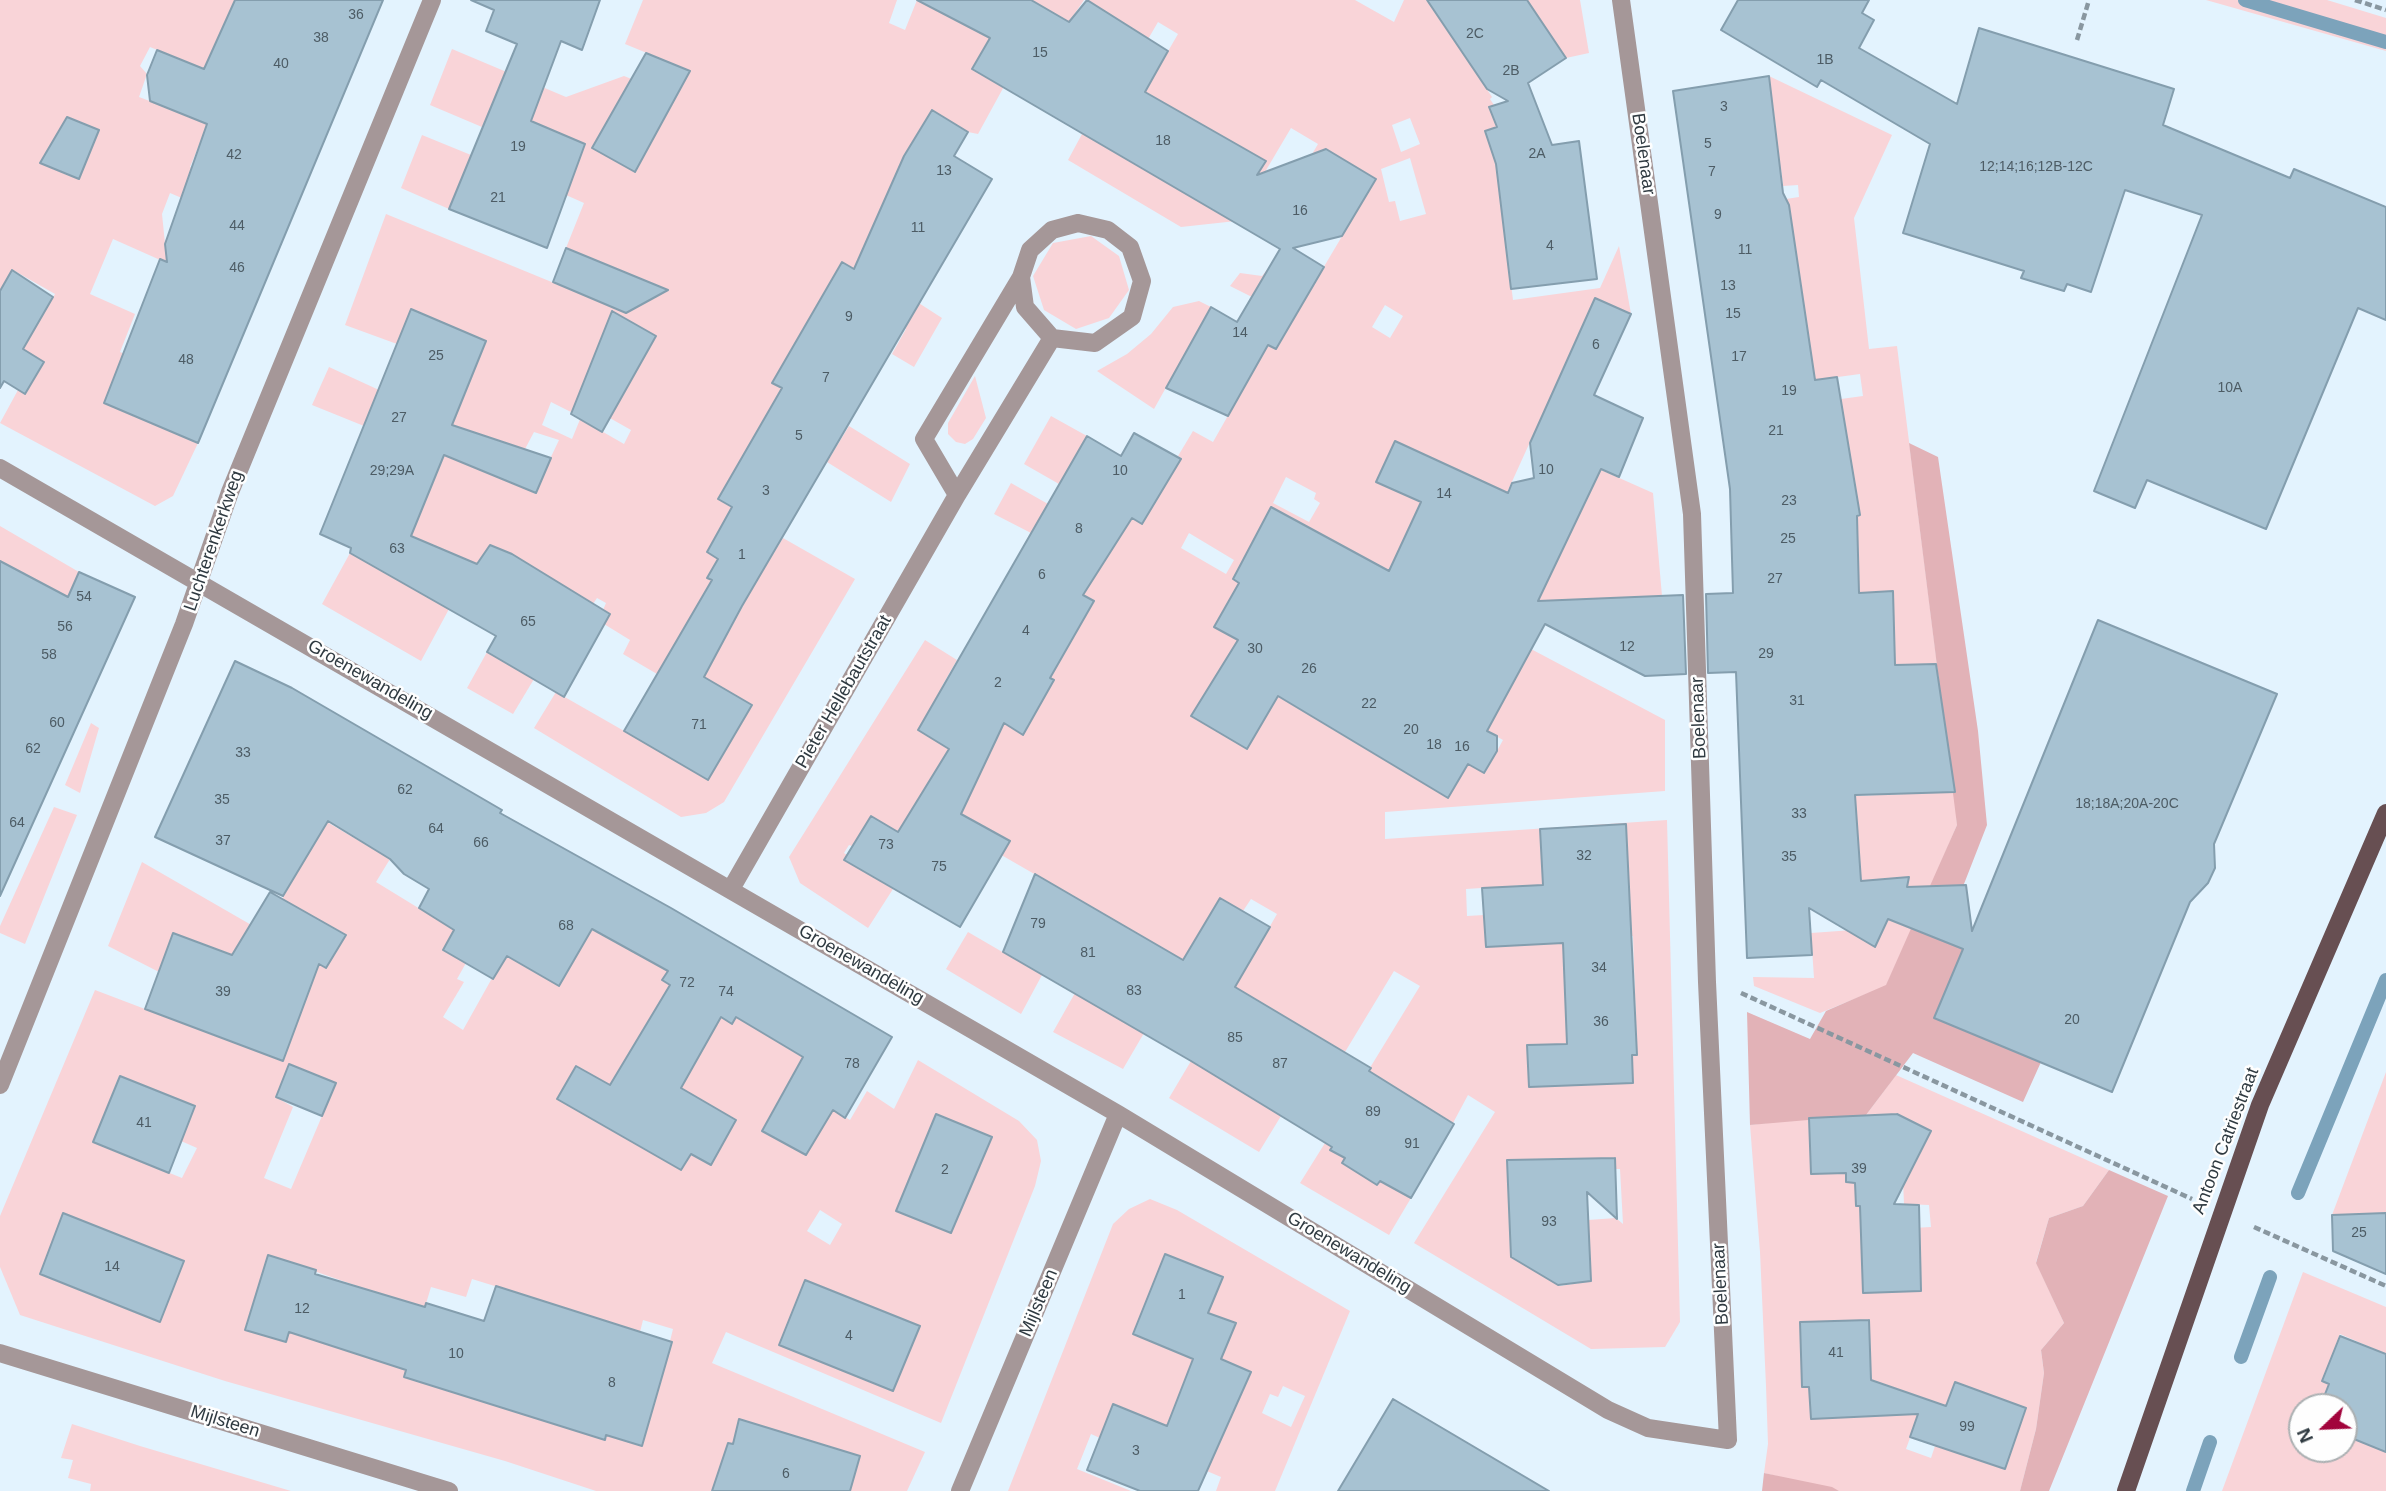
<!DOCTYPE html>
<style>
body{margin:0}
#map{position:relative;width:2386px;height:1491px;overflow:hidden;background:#e3f3fe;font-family:Helvetica,sans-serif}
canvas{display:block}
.north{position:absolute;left:2288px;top:1393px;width:70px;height:70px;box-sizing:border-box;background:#fefefe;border:2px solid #abb0b2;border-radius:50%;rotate:247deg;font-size:19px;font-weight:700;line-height:28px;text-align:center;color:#2f3a41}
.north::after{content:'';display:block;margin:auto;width:24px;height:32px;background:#a2043c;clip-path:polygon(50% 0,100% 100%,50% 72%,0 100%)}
</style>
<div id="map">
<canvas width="2386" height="1491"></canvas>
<div class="north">N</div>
</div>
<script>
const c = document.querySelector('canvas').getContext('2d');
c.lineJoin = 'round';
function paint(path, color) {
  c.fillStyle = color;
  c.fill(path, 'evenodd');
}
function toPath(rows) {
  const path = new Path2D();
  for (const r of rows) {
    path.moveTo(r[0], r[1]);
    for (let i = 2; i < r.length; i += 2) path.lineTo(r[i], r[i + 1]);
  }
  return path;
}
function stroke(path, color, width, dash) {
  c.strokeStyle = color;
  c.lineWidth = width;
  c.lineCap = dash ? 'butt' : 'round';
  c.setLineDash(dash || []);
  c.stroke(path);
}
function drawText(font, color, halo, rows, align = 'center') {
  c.font = font + ' Helvetica,sans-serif';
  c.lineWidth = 5;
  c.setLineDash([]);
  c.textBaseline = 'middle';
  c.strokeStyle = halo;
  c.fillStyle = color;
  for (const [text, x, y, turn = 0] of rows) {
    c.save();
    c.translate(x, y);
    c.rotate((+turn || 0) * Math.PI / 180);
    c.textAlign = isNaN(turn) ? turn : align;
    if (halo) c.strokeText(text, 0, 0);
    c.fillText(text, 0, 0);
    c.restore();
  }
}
const green = toPath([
 [0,0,250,0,204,69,150,47,140,66,147,74,139,97,208,123,190,167,236,187,224,216,170,193,162,214,167,263,113,239,90,294,135,314,120,352,153,366,104,403,198,443,173,496,155,506,0,423,18,390,25,394,44,363,23,349,55,294,13,270,0,291],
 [67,117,78,179,40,162],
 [643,0,897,0,889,23,905,30,917,0,957,21,968,0,1013,0,976,62,1007,81,978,134,968,132,932,110,905,156,869,271,942,318,914,367,892,354,906,329,869,305,772,383,782,389,718,498,732,507,707,552,718,559,707,578,745,600,783,538,855,579,724,802,706,813,681,817,534,728,556,692,708,779,699,697,708,633,724,641,743,606,713,589,709,631,689,619,657,674,623,654,630,640,604,624,610,614,603,610,606,603,597,598,593,604,514,555,490,545,480,559,473,582,444,550,388,526,420,515,452,437,432,387,463,399,486,341,412,309,397,344,345,325,386,214,593,299,608,266,566,248,584,203,566,195,492,105,482,127,430,105,452,49,566,97,624,76,677,97,688,70,625,44],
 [551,402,581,417,572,439,542,425],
 [608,417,631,430,624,444,591,425],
 [534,432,559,440,550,459,515,446,525,449],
 [1031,0,1084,0,1069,22],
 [1087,0,1355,0,1394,22,1404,0,1440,0,1467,59,1492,97,1490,99,1494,105,1489,107,1497,127,1485,132,1496,164,1513,300,1600,288,1619,246,1631,314,1595,299,1505,497,1490,485,1395,441,1376,482,1421,502,1412,521,1425,527,1401,578,1319,533,1531,649,1665,720,1665,791,1385,812,1385,839,1667,820,1680,1322,1665,1347,1591,1349,1414,1243,1495,1112,1468,1095,1453,1123,1368,1071,1420,986,1394,971,1345,1052,1235,987,1277,914,1251,899,1243,911,1220,898,1175,979,1147,939,984,845,898,832,871,816,852,846,849,845,844,853,847,855,844,860,893,889,868,928,800,883,789,857,925,640,957,660,942,686,1023,734,1054,681,1050,678,1094,601,1070,588,1113,515,1153,506,1181,458,1178,456,1193,431,1213,442,1268,345,1252,297,1230,286,1240,273,1262,276,1281,252,1319,275,1363,201,1305,166,1318,144,1291,128,1236,221,1181,227,1068,160,1137,32],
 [1158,22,1178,34,1149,84,1129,72],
 [1410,118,1420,144,1401,152,1392,125],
 [1410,158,1426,214,1400,221,1395,201,1389,202,1381,169],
 [1385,305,1403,316,1390,338,1372,327],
 [1286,477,1316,493,1314,499,1320,503,1309,522,1273,503],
 [1189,533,1234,560,1226,574,1181,548],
 [1215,627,1464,718,1503,740,1485,773,1468,764,1448,798,1322,723,1259,680,1262,722,1247,749,1191,716,1238,640],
 [930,709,993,744,990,751,969,761,918,730],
 [1528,885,1531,945,1484,915,1467,916,1466,889],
 [1633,936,1637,1054,1632,1055,1632,1083,1529,1087,1527,1045,1568,1044,1564,939],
 [1615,1158,1615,1169,1620,1169,1623,1224,1616,1218,1588,1220,1591,1281,1560,1286,1511,1257,1509,1194,1533,1192,1532,1159],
 [1527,0,1580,0,1589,53,1566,58],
 [2206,0,2327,0,2386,18,2386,51],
 [1769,76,1892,135,1854,218,1869,349,1897,346,1937,664,1878,666,1892,591,1819,594,1841,399,1863,396,1860,374,1779,385,1786,199,1799,197,1798,185,1783,186,1781,169,1741,176,1735,135,1776,129,1772,98,1753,79],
 [422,135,471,155,449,209,401,188],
 [1091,236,1119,256,1129,290,1109,318,1076,329,1044,310,1033,276,1053,243],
 [1199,301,1211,307,1154,409,1097,371,1127,354,1151,334,1173,307],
 [329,367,379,390,364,426,312,405],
 [975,376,986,418,973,439,965,444,956,442,948,434,948,423],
 [1051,416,1087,436,1059,484,1024,464],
 [849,426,910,464,891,502,827,462],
 [1590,465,1653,493,1662,596,1575,639,1523,613,1565,525,1573,527,1596,480],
 [1011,483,1048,504,1031,533,994,514],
 [0,526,79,572,68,597,0,561],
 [350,553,449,609,421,661,322,604],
 [487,652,534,679,513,714,467,688],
 [91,723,99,728,80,793,65,785],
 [1955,792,1957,825,1931,886,1907,887,1905,878,1857,881,1855,796],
 [54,807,77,815,25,944,0,933,0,926],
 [327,822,390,859,376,882,438,920,480,887,443,949,466,963,457,979,464,982,443,1017,463,1030,538,896,528,967,559,986,588,927,618,943,647,894,696,923,663,981,721,1017,732,1024,766,966,818,995,787,1048,803,1057,764,1132,781,1141,833,1110,850,1120,867,1091,894,1109,918,1060,1019,1121,1037,1140,1041,1161,1035,1186,941,1423,726,1332,712,1363,925,1452,907,1491,850,1491,860,1456,738,1424,733,1444,728,1443,712,1491,596,1491,505,1461,225,1381,20,1315,0,1267,0,1216,95,990,253,1050,290,1043,307,997,283,988,231,954,174,933,159,972,108,946,142,862,326,968,345,934,282,899],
 [289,1064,336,1083,291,1189,264,1178,293,1107,276,1097],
 [577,1066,638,1101,645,1149,557,1099],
 [119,1076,194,1106,181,1141,197,1148,182,1178,93,1142],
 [695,1097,718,1109,731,1130,711,1165,691,1154,681,1169],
 [820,1210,842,1224,830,1245,807,1231],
 [63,1214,184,1261,160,1322,40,1274],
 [268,1255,360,1287,341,1349,289,1332,285,1342,245,1330],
 [472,1279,527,1296,486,1402,404,1377,431,1287,466,1297],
 [585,1315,640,1332,643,1320,673,1329,670,1341,672,1342,642,1446,606,1435,605,1439,552,1423],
 [920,1326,893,1391,779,1345],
 [1925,900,1886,986,1820,1013,1754,986,1753,977,1814,978,1811,933,1853,930,1853,934,1875,947,1889,919],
 [968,932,1042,975,1021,1014,946,969],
 [1075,993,1144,1033,1123,1069,1053,1032],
 [1191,1061,1281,1116,1259,1152,1169,1098],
 [2386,1072,2386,1213,2332,1215],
 [1896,1075,2109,1170,2083,1206,2049,1218,2036,1262,2064,1323,2041,1350,2044,1373,2036,1429,2020,1491,1839,1491,1764,1473,1768,1444,1766,1386,1760,1252,1750,1125,1809,1118,1811,1174,1846,1173,1846,1182,1855,1183,1867,1206,1913,1228,1931,1227,1929,1205,1904,1204,1903,1180,1931,1131,1904,1117,1902,1120,1866,1124,1866,1115],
 [1869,1320,1871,1384,1853,1385,1854,1417,1811,1419,1809,1387,1802,1387],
 [1955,1383,2026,1408,2005,1469,1935,1446,1931,1458,1906,1449,1924,1399,1946,1406],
 [1335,1127,1341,1131,1330,1150,1345,1158,1343,1163,1377,1185,1380,1181,1411,1198,1389,1235,1300,1183],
 [1150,1199,1177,1210,1350,1311,1275,1491,1216,1491,1221,1477,1183,1461,1146,1417,1114,1404,1100,1438,1091,1434,1077,1469,1131,1491,1008,1491,1113,1224,1129,1209],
 [1165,1254,1222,1277,1208,1313,1236,1323,1217,1368,1133,1334],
 [1283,1386,1305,1396,1291,1427,1262,1413,1270,1394,1278,1397],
 [2303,1272,2386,1307,2386,1354,2340,1334,2322,1381,2329,1384,2320,1407,2302,1407,2302,1449,2344,1449,2346,1436,2386,1452,2386,1491,2222,1491],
 [72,1424,140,1446,291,1491,90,1491,91,1484,68,1478,73,1460,61,1458]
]);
const forest = toPath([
 [1909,443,1938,457,1978,731,1987,825,1955,907,1963,949,1934,1018,2041,1062,2023,1102,1913,1053,1866,1115,1750,1125,1747,1012,1810,1039,1826,1011,1886,985,1957,825],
 [2109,1170,2168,1196,2049,1491,2020,1491,2036,1429,2044,1373,2041,1350,2064,1323,2036,1263,2049,1218,2083,1206],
 [1764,1473,1832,1487,1839,1491,1762,1491]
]);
const stream = toPath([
 [2245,0,2386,42],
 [2298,1193,2386,980],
 [2241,1357,2270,1277],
 [2193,1491,2210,1442]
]);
const building = toPath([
 [235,0,383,0,198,443,104,403,160,259,167,262,165,244,207,124,150,101,147,75,157,50,204,69,235,0],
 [471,0,600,0,582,50,561,41,531,121,585,144,547,248,449,209,517,44,486,31,494,10,471,0],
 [917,0,1031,0,1069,22,1087,0,1168,51,1145,92,1266,161,1257,175,1326,149,1376,179,1342,236,1293,248,1324,267,1276,349,1268,345,1228,416,1166,388,1211,307,1237,322,1280,249,972,69,990,38,917,0],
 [1427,0,1527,0,1566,58,1528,83,1552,145,1579,141,1597,279,1511,289,1496,164,1485,131,1497,127,1489,107,1508,101,1487,89,1427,0],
 [1738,0,1869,0,1862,13,1874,20,1859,48,1957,104,1979,28,2174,89,2163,125,2290,178,2294,169,2386,207,2386,320,2358,308,2266,529,2147,480,2135,508,2094,491,2202,215,2125,190,2091,292,2067,284,2064,291,2021,278,2024,271,1903,233,1930,144,1821,80,1817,87,1721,30,1738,0],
 [646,53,690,71,635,172,592,148,646,53],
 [1769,76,1783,193,1789,205,1815,380,1837,377,1860,515,1857,516,1859,593,1893,591,1895,665,1936,664,1955,792,1855,795,1861,881,1909,877,1907,887,1966,885,1972,931,2098,620,2277,694,2214,844,2215,868,2208,883,2190,902,2112,1092,1934,1018,1963,949,1888,919,1875,947,1809,908,1812,955,1747,958,1736,672,1708,673,1706,594,1733,593,1730,489,1673,91,1769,76],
 [932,110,968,132,954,156,992,179,742,606,704,677,752,705,708,780,624,731,712,580,707,578,718,559,707,552,732,507,718,499,782,388,772,383,842,262,854,269,904,156,932,110],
 [67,117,99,130,79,179,40,163,67,117],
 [566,248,668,290,626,313,553,282,566,248],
 [12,270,53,297,23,349,44,362,25,394,4,381,0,388,0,291,12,270],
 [1595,298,1631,314,1594,395,1643,418,1619,477,1601,469,1538,601,1683,595,1686,674,1645,676,1545,624,1487,731,1497,736,1497,751,1484,773,1468,764,1448,798,1278,696,1247,749,1191,716,1238,640,1214,627,1239,583,1233,579,1271,507,1389,571,1421,502,1376,482,1395,441,1508,493,1512,483,1534,478,1530,443,1595,298],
 [411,309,486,341,452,425,551,458,536,493,444,455,411,536,477,564,490,545,512,554,610,614,564,697,487,652,496,636,350,553,351,548,320,534,411,309],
 [612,311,656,336,602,432,571,414,612,311],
 [1134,433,1181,459,1142,524,1132,518,1083,595,1094,601,1050,678,1054,680,1023,735,1004,723,961,814,1010,841,960,927,844,860,871,816,898,832,949,749,918,730,1087,436,1121,456,1134,433],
 [0,561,68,597,79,572,135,597,0,896,0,561],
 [235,661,292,688,502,810,500,813,671,908,892,1037,845,1118,833,1110,806,1155,762,1131,803,1057,736,1017,732,1024,721,1017,681,1088,736,1120,711,1165,691,1154,681,1170,557,1099,576,1066,610,1085,670,985,662,980,668,971,592,929,559,986,507,956,493,979,443,950,454,930,419,908,429,889,404,874,390,859,328,821,283,896,155,837,235,661],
 [1626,824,1637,1055,1632,1055,1633,1083,1529,1087,1527,1045,1567,1044,1563,943,1486,947,1482,888,1543,885,1540,829,1626,824],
 [1035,874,1183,960,1220,898,1270,927,1235,987,1371,1068,1369,1071,1454,1124,1411,1198,1380,1181,1377,1185,1342,1163,1345,1158,1330,1150,1332,1147,1191,1061,1003,952,1035,874],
 [270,892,346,935,326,968,319,964,283,1061,145,1009,173,933,232,955,270,892],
 [289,1064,336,1083,322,1116,276,1097,289,1064],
 [120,1076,195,1106,169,1173,93,1142,120,1076],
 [936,1114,992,1137,951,1233,896,1211,936,1114],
 [1897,1114,1931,1131,1894,1204,1919,1205,1921,1291,1863,1293,1860,1206,1856,1206,1855,1183,1846,1182,1846,1173,1811,1174,1809,1118,1897,1114],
 [1615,1158,1617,1219,1587,1192,1591,1281,1558,1285,1511,1257,1507,1160,1615,1158],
 [63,1213,184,1261,160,1322,40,1274,63,1213],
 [2386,1213,2386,1274,2333,1251,2332,1215,2386,1213],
 [1165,1254,1223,1277,1208,1313,1236,1323,1221,1359,1251,1372,1198,1491,1140,1491,1087,1470,1113,1404,1167,1426,1193,1359,1133,1334,1165,1254],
 [268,1255,316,1270,315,1274,425,1307,426,1303,484,1321,496,1286,672,1342,642,1446,606,1435,605,1440,404,1377,406,1370,289,1332,286,1342,245,1330,268,1255],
 [805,1280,920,1326,893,1391,779,1345,805,1280],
 [1869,1320,1871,1380,1946,1406,1955,1382,2026,1408,2005,1469,1910,1437,1918,1414,1811,1419,1809,1387,1802,1387,1800,1322,1869,1320],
 [2340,1336,2386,1354,2386,1452,2344,1435,2344,1407,2320,1407,2329,1384,2322,1381,2340,1336],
 [1393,1399,1549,1491,1338,1491,1393,1399],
 [739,1419,860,1456,850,1491,712,1491,728,1443,733,1444,739,1419]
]);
const path = toPath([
 [2355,0,2386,10],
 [2077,40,2089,0],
 [1741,993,2192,1199],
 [2254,1227,2386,1286]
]);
const minor = toPath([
 [1078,223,1108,230,1130,247,1142,281,1132,317,1095,343,1052,338,1025,307,1021,277,1030,250,1052,230,1078,223],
 [0,468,1118,1114,1608,1410,1648,1428,1728,1440,1707,982,1692,514,1621,0],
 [957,495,924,439,1021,277],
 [731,889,957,495,1052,338],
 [0,1085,184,624,230,492,432,0],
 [0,1353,449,1491],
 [960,1491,1118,1114]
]);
const major = toPath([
 [2126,1491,2260,1105,2386,813]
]);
const numberNames = [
 ["36",356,15],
 ["2C",1475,34],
 ["38",321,38],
 ["15",1040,53],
 ["1B",1825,60],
 ["40",281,64],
 ["2B",1511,71],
 ["3",1724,107],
 ["18",1163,141],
 ["5",1708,144],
 ["19",518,147],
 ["2A",1537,154],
 ["42",234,155],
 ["12;14;16;12B-12C",2036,167],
 ["13",944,171],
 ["7",1712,172],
 ["21",498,198],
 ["16",1300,211],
 ["9",1718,215],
 ["44",237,226],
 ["11",918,228],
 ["4",1550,246],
 ["11",1745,250],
 ["46",237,268],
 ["13",1728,286],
 ["15",1733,314],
 ["9",849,317],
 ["14",1240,333],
 ["6",1596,345],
 ["25",436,356],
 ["17",1739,357],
 ["48",186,360],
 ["7",826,378],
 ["10A",2230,388],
 ["19",1789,391],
 ["27",399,418],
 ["21",1776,431],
 ["5",799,436],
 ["10",1546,470],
 ["29;29A",392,471],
 ["10",1120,471],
 ["3",766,491],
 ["14",1444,494],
 ["23",1789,501],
 ["8",1079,529],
 ["25",1788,539],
 ["63",397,549],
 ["1",742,555],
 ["6",1042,575],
 ["27",1775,579],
 ["54",84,597],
 ["65",528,622],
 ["56",65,627],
 ["4",1026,631],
 ["12",1627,647],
 ["30",1255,649],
 ["29",1766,654],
 ["58",49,655],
 ["26",1309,669],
 ["2",998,683],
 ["31",1797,701],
 ["22",1369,704],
 ["60",57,723],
 ["71",699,725],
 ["20",1411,730],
 ["18",1434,745],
 ["16",1462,747],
 ["62",33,749],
 ["33",243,753],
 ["62",405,790],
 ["35",222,800],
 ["18;18A;20A-20C",2127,804],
 ["33",1799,814],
 ["64",17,823],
 ["64",436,829],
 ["37",223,841],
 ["66",481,843],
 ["73",886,845],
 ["32",1584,856],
 ["35",1789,857],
 ["75",939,867],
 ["79",1038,924],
 ["68",566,926],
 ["81",1088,953],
 ["34",1599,968],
 ["72",687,983],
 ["83",1134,991],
 ["39",223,992],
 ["74",726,992],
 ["20",2072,1020],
 ["36",1601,1022],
 ["85",1235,1038],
 ["78",852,1064],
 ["87",1280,1064],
 ["89",1373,1112],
 ["41",144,1123],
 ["91",1412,1144],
 ["39",1859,1169],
 ["2",945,1170],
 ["93",1549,1222],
 ["25",2359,1233],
 ["14",112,1267],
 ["1",1182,1295],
 ["12",302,1309],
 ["4",849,1336],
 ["41",1836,1353],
 ["10",456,1354],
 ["8",612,1383],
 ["99",1967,1427],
 ["3",1136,1451],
 ["6",786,1474]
];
const streetNames = [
 ["Boelenaar",1643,154,82],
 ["Luchterenkerkweg",214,541,-71],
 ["Groenewandeling",370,680,30],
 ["Pieter Hellebautstraat",844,692,-60],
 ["Boelenaar",1699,718,-92],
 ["Groenewandeling",861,965,30],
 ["Antoon Catriestraat",2226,1141,-69],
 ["Groenewandeling",1349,1253,31],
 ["Boelenaar",1721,1284,-93],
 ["Mijlsteen",1039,1303,-67],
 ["Mijlsteen",225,1422,17]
];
paint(green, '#f9d4d8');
paint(forest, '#e2b2b7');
stroke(stream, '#7ca3bb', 14);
paint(building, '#a7c2d2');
stroke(building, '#849eae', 2);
stroke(path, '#8997a0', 4.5, [7, 3.5]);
stroke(minor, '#a59798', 18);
stroke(major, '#674f52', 18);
drawText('14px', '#4d5c65', null, numberNames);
drawText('18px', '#2f3a41', '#fefefe', streetNames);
</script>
